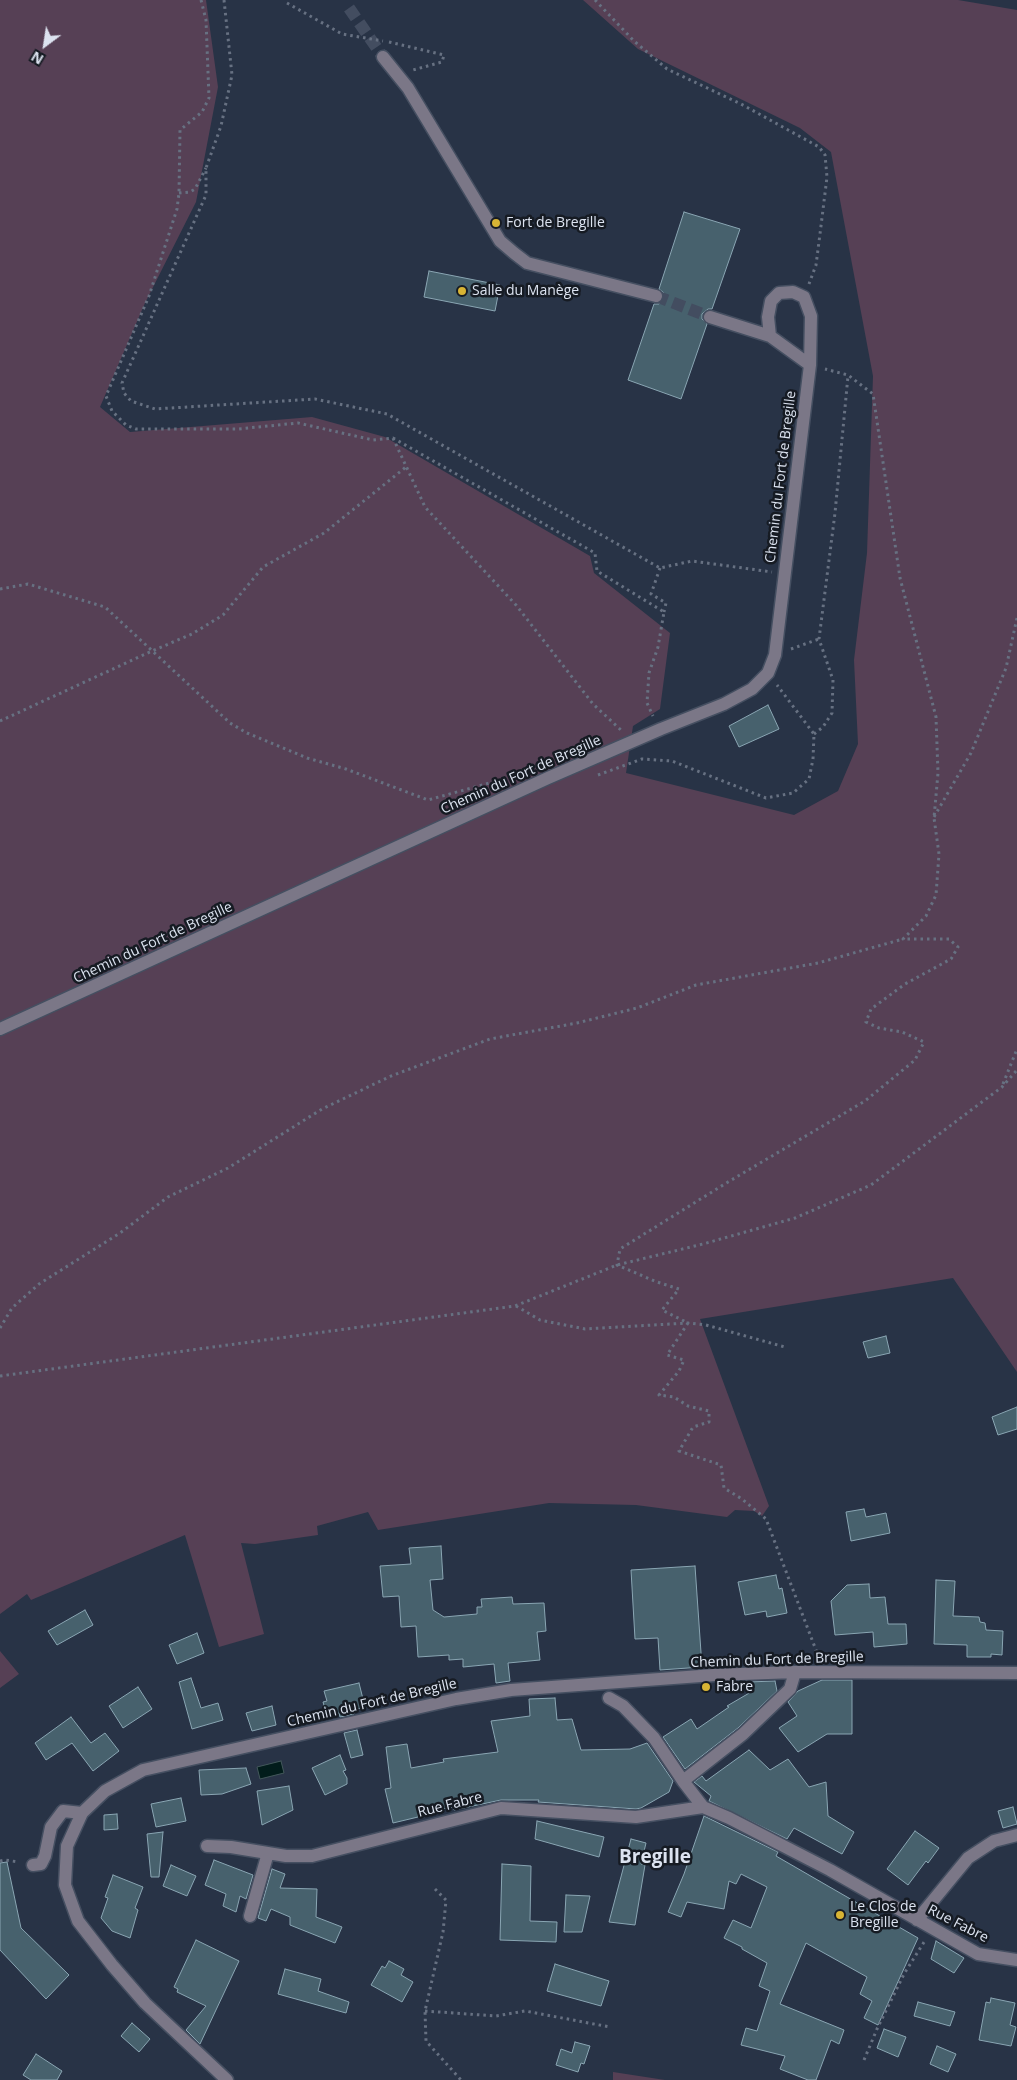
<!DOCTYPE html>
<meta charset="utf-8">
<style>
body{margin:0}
#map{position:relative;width:1017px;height:2080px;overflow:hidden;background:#283346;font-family:"Open Sans",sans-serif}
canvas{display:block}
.north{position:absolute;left:20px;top:20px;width:50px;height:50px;-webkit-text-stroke:4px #161b23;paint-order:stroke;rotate:211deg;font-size:14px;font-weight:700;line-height:20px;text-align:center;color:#dce3f0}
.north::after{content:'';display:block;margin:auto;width:18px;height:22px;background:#dce3f0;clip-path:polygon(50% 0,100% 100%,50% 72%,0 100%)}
</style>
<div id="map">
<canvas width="1017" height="2080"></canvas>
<div class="north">N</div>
</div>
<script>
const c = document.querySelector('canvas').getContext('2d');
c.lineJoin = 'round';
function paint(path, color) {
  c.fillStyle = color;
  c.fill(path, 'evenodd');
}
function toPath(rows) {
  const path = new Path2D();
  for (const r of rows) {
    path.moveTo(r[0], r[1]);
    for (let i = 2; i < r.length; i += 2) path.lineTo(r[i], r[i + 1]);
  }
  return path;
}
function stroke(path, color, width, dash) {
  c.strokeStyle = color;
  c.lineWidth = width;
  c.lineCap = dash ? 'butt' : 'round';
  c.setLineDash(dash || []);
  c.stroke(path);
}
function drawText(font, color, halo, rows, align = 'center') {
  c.font = font + ' "Open Sans",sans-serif';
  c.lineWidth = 5;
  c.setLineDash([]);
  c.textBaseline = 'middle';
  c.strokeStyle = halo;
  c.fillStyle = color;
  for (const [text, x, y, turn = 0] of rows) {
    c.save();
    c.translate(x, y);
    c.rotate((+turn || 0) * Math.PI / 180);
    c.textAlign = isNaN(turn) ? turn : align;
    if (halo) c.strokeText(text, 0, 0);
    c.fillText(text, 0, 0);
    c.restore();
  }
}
const green = toPath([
 [0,0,206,0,218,87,196,202,145,303,100,407,130,432,312,417,385,437,590,556,594,573,670,633,660,709,633,726,626,773,794,815,838,791,858,744,854,660,867,553,873,376,831,152,800,128,638,49,583,0,958,0,1017,10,1017,1372,953,1278,700,1319,769,1506,762,1516,754,1511,735,1510,727,1517,636,1505,549,1503,378,1530,368,1512,317,1526,318,1535,255,1544,241,1543,264,1634,219,1647,185,1535,31,1600,27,1594,0,1614],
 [0,1651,19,1674,0,1688],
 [613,2072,665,2080,613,2080]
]);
const water = toPath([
 [281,1761,284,1773,260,1779,257,1767,281,1761]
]);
const building = toPath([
 [684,212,740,229,712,309,708,309,702,314,702,319,707,324,681,399,628,380,654,304,659,304,664,298,664,293,659,289,684,212],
 [429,271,500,285,495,311,424,297,429,271],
 [768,705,779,729,739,747,729,726,768,705],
 [886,1336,890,1353,868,1358,863,1342,886,1336],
 [1017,1407,1017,1429,998,1435,992,1417,1017,1407],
 [864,1509,866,1517,886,1513,890,1533,851,1541,846,1512,864,1509],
 [441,1546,443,1579,430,1580,433,1610,444,1617,477,1614,477,1607,482,1607,481,1599,512,1597,513,1604,544,1603,546,1631,537,1632,540,1660,508,1663,510,1681,496,1683,494,1664,463,1667,463,1659,449,1660,449,1655,418,1657,416,1626,401,1627,399,1596,383,1597,380,1566,411,1564,409,1548,441,1546],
 [695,1566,702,1667,660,1670,658,1638,635,1639,631,1570,695,1566],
 [776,1575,779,1589,782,1588,787,1613,767,1617,766,1611,745,1615,738,1582,776,1575],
 [936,1580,955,1581,953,1616,979,1617,980,1622,985,1623,986,1630,1003,1631,1002,1655,991,1654,991,1657,967,1657,967,1645,934,1644,936,1580],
 [869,1584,870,1598,885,1597,888,1624,906,1624,907,1644,874,1647,873,1632,835,1635,831,1601,847,1585,869,1584],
 [85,1610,93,1625,57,1645,48,1631,85,1610],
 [197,1633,204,1653,177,1664,169,1645,197,1633],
 [191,1678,201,1708,218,1703,223,1720,192,1729,179,1682,191,1678],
 [822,1680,852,1680,852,1734,827,1734,798,1752,779,1728,797,1716,788,1702,798,1691,822,1680],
 [775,1681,777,1691,738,1728,685,1769,663,1737,691,1719,697,1729,729,1707,727,1706,751,1692,748,1682,775,1681],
 [359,1683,365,1707,353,1710,354,1714,340,1717,339,1713,327,1716,323,1702,327,1701,324,1691,359,1683],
 [138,1687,152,1709,123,1728,109,1706,138,1687],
 [555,1698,557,1720,572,1719,581,1750,630,1749,647,1743,673,1781,669,1792,641,1808,636,1809,538,1802,539,1800,501,1800,454,1810,453,1807,418,1813,418,1817,393,1823,385,1789,391,1788,386,1747,407,1744,411,1768,444,1762,443,1759,498,1752,491,1721,530,1716,529,1699,555,1698],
 [272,1706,276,1725,252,1731,246,1713,272,1706],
 [71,1717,91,1743,105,1733,119,1751,93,1771,72,1743,46,1760,35,1743,71,1717],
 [357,1730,363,1755,351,1758,344,1733,357,1730],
 [749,1750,770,1770,788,1759,809,1787,826,1782,828,1816,854,1832,842,1854,794,1828,787,1839,709,1801,711,1796,694,1782,702,1776,706,1781,749,1750],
 [340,1755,346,1770,343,1771,347,1778,347,1784,325,1795,312,1768,340,1755],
 [246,1768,251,1784,222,1794,201,1795,199,1770,246,1768],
 [289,1786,293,1810,262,1825,257,1791,289,1786],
 [181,1798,186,1821,156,1827,151,1804,181,1798],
 [1013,1807,1017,1824,1003,1828,998,1811,1013,1807],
 [117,1814,118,1829,104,1830,104,1815,117,1814],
 [704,1816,778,1852,776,1856,918,1938,878,2025,864,2018,872,2001,860,1994,867,1977,806,1943,780,2004,844,2030,839,2044,831,2040,816,2080,808,2080,780,2069,785,2056,741,2045,746,2028,757,2031,770,1991,759,1986,767,1963,742,1949,742,1947,724,1938,733,1920,751,1928,767,1887,741,1874,736,1884,729,1881,724,1909,687,1902,681,1917,668,1912,684,1874,704,1816],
 [537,1821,604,1837,599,1857,535,1839,537,1821],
 [915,1831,939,1848,928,1863,926,1861,908,1885,887,1869,915,1831],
 [163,1832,159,1877,151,1877,147,1834,163,1832],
 [631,1839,646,1843,641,1864,645,1865,635,1925,609,1922,631,1839],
 [214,1860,253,1875,246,1899,240,1896,236,1912,223,1906,226,1894,205,1885,214,1860],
 [7,1862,21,1928,69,1975,46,1999,0,1950,0,1863,7,1862],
 [502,1864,531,1866,530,1921,557,1922,556,1942,500,1940,502,1864],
 [171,1865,196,1876,187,1896,163,1886,171,1865],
 [272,1869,285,1874,280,1888,317,1889,316,1917,342,1927,335,1943,290,1925,290,1917,271,1909,266,1921,258,1918,272,1869],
 [113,1875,143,1887,135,1908,138,1910,130,1938,112,1931,101,1918,108,1898,105,1897,113,1875],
 [566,1895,590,1896,582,1932,564,1932,566,1895],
 [196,1940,239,1961,200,2044,186,2030,206,2006,177,1992,178,1989,174,1987,196,1940],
 [936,1941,964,1958,954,1973,931,1959,936,1941],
 [389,1961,404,1969,401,1975,413,1982,402,2002,371,1985,382,1966,385,1968,389,1961],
 [555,1964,609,1981,601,2006,547,1991,555,1964],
 [285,1969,321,1979,318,1991,349,2002,346,2013,278,1994,285,1969],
 [991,1998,1015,2003,1010,2025,1016,2027,1011,2046,979,2040,986,2002,990,2003,991,1998],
 [918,2002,955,2012,950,2026,914,2016,918,2002],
 [132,2023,150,2039,139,2052,121,2036,132,2023],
 [884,2029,906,2037,898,2057,877,2048,884,2029],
 [575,2042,590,2046,584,2064,581,2063,578,2072,556,2065,561,2049,572,2053,575,2042],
 [937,2046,956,2054,948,2072,930,2064,937,2046],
 [36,2054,62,2071,57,2080,31,2080,23,2075,36,2054]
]);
const minorTunnel = toPath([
 [349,8,383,57],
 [656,296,710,317]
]);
const path = toPath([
 [201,0,206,20,209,98,202,112,180,130,179,193,177,209,149,296,106,396,112,411,126,425,136,429,238,429,298,423,373,440,393,438,595,553,597,571,664,612,658,647,649,673,647,703,653,716],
 [224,0,232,75,221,126,206,168,206,195,122,383,124,393,131,401,155,409,315,399,387,414,660,568,692,561,772,572],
 [595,0,634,41,667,69,741,104,819,147,825,155,827,177,820,234,816,265,809,284],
 [287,3,342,34,383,41],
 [389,42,444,55,442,62,413,70],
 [179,193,190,192,195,189,206,168],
 [393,438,425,507,516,605,593,704,622,731],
 [660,568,651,594,666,603,664,612],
 [0,589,28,584,105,607,230,723,247,733,307,758,346,769,428,800,493,782,503,781],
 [791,649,819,639],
 [0,721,152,651,192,634,223,615,263,567,324,533,406,467],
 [814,734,823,727,832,713,833,680,819,639,835,513,848,376],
 [598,775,642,759,672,761,766,798,793,793,809,779,813,759,814,734,777,685],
 [934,817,971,753,1006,668,1017,618],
 [1003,1084,1017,1049],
 [516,1306,540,1320,585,1329,688,1323,706,1325,785,1347],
 [0,1328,12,1308,39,1284,120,1233,168,1197,228,1168,322,1109,391,1076,490,1039,577,1023,637,1008,696,985,818,963,903,939],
 [0,1376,515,1306,617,1265,703,1244,795,1218,871,1185,1002,1087,1017,1070],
 [819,1658,766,1519,742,1499,724,1488,721,1465,679,1451,693,1427,709,1422,709,1411,688,1406,674,1397,659,1395,679,1371,684,1360,667,1355,688,1323,662,1310,679,1289,657,1282,617,1265,620,1249,728,1182,865,1101,915,1060,924,1042,902,1032,879,1028,866,1022,871,1009,905,984,951,959,958,947,949,939,903,939,926,916,936,895,939,854,934,818,938,773,936,717,900,578,873,394,848,375,825,369],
 [0,1861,5,1860,19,1862],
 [435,1889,446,1900,443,1932,425,2011,426,2041,461,2080],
 [425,2011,496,2016,525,2011,610,2027],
 [864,2060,877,2029,904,1974,926,1939]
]);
const minor = toPath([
 [383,57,408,88,500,241,514,253,527,263,656,296],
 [710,317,770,336,810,365,811,316,804,297,793,292,779,293,771,301,768,317,770,336],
 [0,1029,548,778,661,729,724,704,752,689,768,673,775,655,810,365],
 [609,1698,623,1706,654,1738,683,1781,703,1807,729,1818,830,1870,978,1954,1017,1960],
 [683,1781,743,1734,790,1689,795,1672],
 [207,1846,231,1847,286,1856,312,1856,501,1808,636,1817,703,1807],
 [33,1865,41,1864,45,1856,51,1827,63,1811,82,1813],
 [250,1916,268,1853],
 [917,1920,968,1858,994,1841,1017,1835],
 [227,2080,145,2003,112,1965,78,1921,65,1885,67,1846,82,1813,105,1791,143,1770,456,1699,511,1690,714,1675,795,1672,1017,1673]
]);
const markers = [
 [496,223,5,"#d8b434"],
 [462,291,5,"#d8b434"],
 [706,1687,5,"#d8b434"],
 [840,1915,5,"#d8b434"]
];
const poiNames = [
 ["Fort de Bregille",506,223],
 ["Salle du Manège",472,291],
 ["Fabre",716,1687],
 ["Le Clos de",850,1907],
 ["Bregille",850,1923]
];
const streetNames = [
 ["Chemin du Fort de Bregille",781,477,-83],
 ["Chemin du Fort de Bregille",521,775,-24],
 ["Chemin du Fort de Bregille",153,943,-25],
 ["Chemin du Fort de Bregille",777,1660,-2],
 ["Chemin du Fort de Bregille",372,1703,-13],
 ["Rue Fabre",450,1805,-14],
 ["Rue Fabre",958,1924,27]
];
const districtNames = [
 ["Bregille",655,1858]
];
paint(green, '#564055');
paint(water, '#021c1b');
stroke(water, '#43585b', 1);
paint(building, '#47616d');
stroke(building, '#8aa6b3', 1);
stroke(minorTunnel, '#434d60', 12, [12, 6]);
stroke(minor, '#454f61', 15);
stroke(path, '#677182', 3, [2.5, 4]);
stroke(minor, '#7b7787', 12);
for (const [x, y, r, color] of markers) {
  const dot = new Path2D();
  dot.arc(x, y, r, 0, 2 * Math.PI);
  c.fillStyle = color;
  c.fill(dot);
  stroke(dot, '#161b23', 2);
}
drawText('14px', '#dce3f0', '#161b23', poiNames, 'left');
drawText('14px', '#dce3f0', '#161b23', streetNames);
drawText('bold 19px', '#dce3f0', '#161b23', districtNames);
</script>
